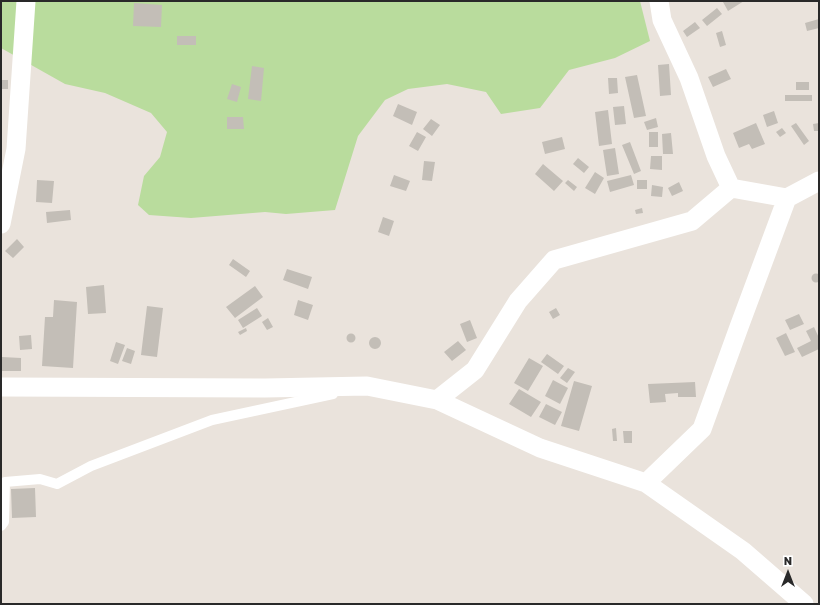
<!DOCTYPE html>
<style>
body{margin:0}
#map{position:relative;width:820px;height:605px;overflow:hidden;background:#eae3dc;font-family:"Golos Text",sans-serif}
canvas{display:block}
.frame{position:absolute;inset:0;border:2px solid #292929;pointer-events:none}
.north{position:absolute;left:768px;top:553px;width:40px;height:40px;-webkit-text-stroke:3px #fff;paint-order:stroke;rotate:0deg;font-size:11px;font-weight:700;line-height:16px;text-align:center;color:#292929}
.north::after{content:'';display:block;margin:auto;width:14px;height:18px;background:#292929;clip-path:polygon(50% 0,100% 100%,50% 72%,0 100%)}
</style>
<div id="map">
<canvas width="820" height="605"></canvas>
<div class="frame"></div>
<div class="north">N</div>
</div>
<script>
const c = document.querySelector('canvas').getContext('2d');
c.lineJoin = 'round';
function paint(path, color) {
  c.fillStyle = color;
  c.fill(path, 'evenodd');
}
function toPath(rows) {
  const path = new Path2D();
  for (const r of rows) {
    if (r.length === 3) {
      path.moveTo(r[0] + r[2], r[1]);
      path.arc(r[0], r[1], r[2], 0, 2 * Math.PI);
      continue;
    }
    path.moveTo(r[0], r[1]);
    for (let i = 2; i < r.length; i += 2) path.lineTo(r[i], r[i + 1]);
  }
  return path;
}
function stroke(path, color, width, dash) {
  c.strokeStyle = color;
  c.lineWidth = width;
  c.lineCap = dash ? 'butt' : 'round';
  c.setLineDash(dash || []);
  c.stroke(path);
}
const green = toPath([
 [1,1,640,1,650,41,615,58,569,70,540,108,501,114,486,92,447,84,408,89,385,100,358,136,335,210,286,214,265,212,191,218,149,215,138,205,144,176,160,157,167,132,151,113,105,93,65,84,1,48]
]);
const building = toPath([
 [725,1,744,1,728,11,723,2],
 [134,3,162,5,161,27,133,26],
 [717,8,722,14,707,26,702,20],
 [819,19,819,28,807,31,805,23],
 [695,22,700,28,687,37,683,31],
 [722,31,726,45,720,47,716,33],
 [177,36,196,36,196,45,177,45],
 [669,64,671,95,660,96,658,65],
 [252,66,264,68,261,101,248,99],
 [726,69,731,79,713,87,708,77],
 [637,75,646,116,634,118,625,77],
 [608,78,617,78,618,93,609,94],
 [1,80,8,80,8,89,1,89],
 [796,82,809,82,809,90,796,90],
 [232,84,241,87,237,102,227,99],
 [785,95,812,95,812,101,785,101],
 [398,104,417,112,412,125,393,116],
 [624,106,626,124,615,125,613,107],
 [608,110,612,144,599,146,595,112],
 [774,111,778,123,767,127,763,115],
 [227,117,243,117,244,129,227,129],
 [656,118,658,127,647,130,644,122],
 [431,119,440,125,432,136,423,129],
 [756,123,765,144,752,149,749,144,739,148,733,133],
 [796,123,809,141,804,145,791,126],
 [819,123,819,131,814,131,813,124],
 [782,128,786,133,780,137,776,132],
 [417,132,426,137,418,151,409,146],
 [649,132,658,132,658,147,649,147],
 [671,133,673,154,663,154,662,134],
 [562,137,565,149,545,154,542,142],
 [630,142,641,171,634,174,622,145],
 [615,148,619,174,607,176,603,150],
 [651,156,662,156,662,170,650,169],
 [578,158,589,167,584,173,573,164],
 [424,161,435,162,432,181,422,180],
 [543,164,563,181,554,191,535,174],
 [595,172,604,178,595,194,585,188],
 [394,175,410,181,406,191,390,186],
 [631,175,634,185,610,192,607,181],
 [37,180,54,181,52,203,36,202],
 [568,180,577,187,574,191,565,183],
 [637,180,647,180,647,189,637,189],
 [679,182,683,191,672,196,668,188],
 [652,185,663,187,662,197,651,196],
 [642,208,643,213,636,214,635,210],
 [70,210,71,220,47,223,46,212],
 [383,217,394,221,389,236,378,232],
 [17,239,24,247,13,258,5,251],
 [233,259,250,271,246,277,229,265],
 [287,269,312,277,308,289,283,280],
 [816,278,4.5],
 [104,285,106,313,88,314,86,287],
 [255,286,263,297,235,318,226,307],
 [54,300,77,302,73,368,42,366,45,317,53,317],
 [298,300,313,305,308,320,294,315],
 [147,306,163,308,157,357,141,355],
 [257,308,262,316,243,328,238,320],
 [556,308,560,315,553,319,549,312],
 [799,314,804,324,790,330,785,320],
 [268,318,273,327,267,330,262,322],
 [470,320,477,338,467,342,460,324],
 [814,327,819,338,819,349,802,357,797,348,811,341,806,331],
 [246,328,247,331,240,335,238,332],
 [786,333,795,352,785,356,776,338],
 [351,338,4.5],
 [31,335,32,349,20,350,19,336],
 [375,343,6],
 [458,341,466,350,452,361,444,352],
 [116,342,125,345,118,364,110,361],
 [127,348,135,351,131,364,122,361],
 [547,354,564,366,558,374,541,362],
 [2,357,21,358,21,371,2,371],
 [529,358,543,366,528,391,514,383],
 [568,368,575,372,567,383,560,378],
 [553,380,568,388,560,404,545,396],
 [574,381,592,386,579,431,561,426],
 [695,382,696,397,678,397,678,393,665,394,666,402,650,403,648,384],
 [519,389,541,402,531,417,509,404],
 [546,404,562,412,555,425,539,417],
 [616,428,617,441,613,441,612,429],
 [623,431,632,431,632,443,624,443],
 [35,488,36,517,12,518,11,489]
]);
const service = toPath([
 [1,526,4,522,5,482,40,479,57,484,91,466,212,420,333,394]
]);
const minor = toPath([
 [659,1,662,20,689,78,716,156,731,188],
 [1,224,16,149,26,1],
 [1,387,265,388,367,386,437,400,540,448,646,483,743,551,804,604],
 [437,400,475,370,518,301,554,260,692,221,731,188,787,198],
 [646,483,702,429,739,327,787,198,819,181]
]);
paint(green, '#b9dc9d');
paint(building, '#c3beb7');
stroke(service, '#fff', 10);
stroke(minor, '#fff', 19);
</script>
